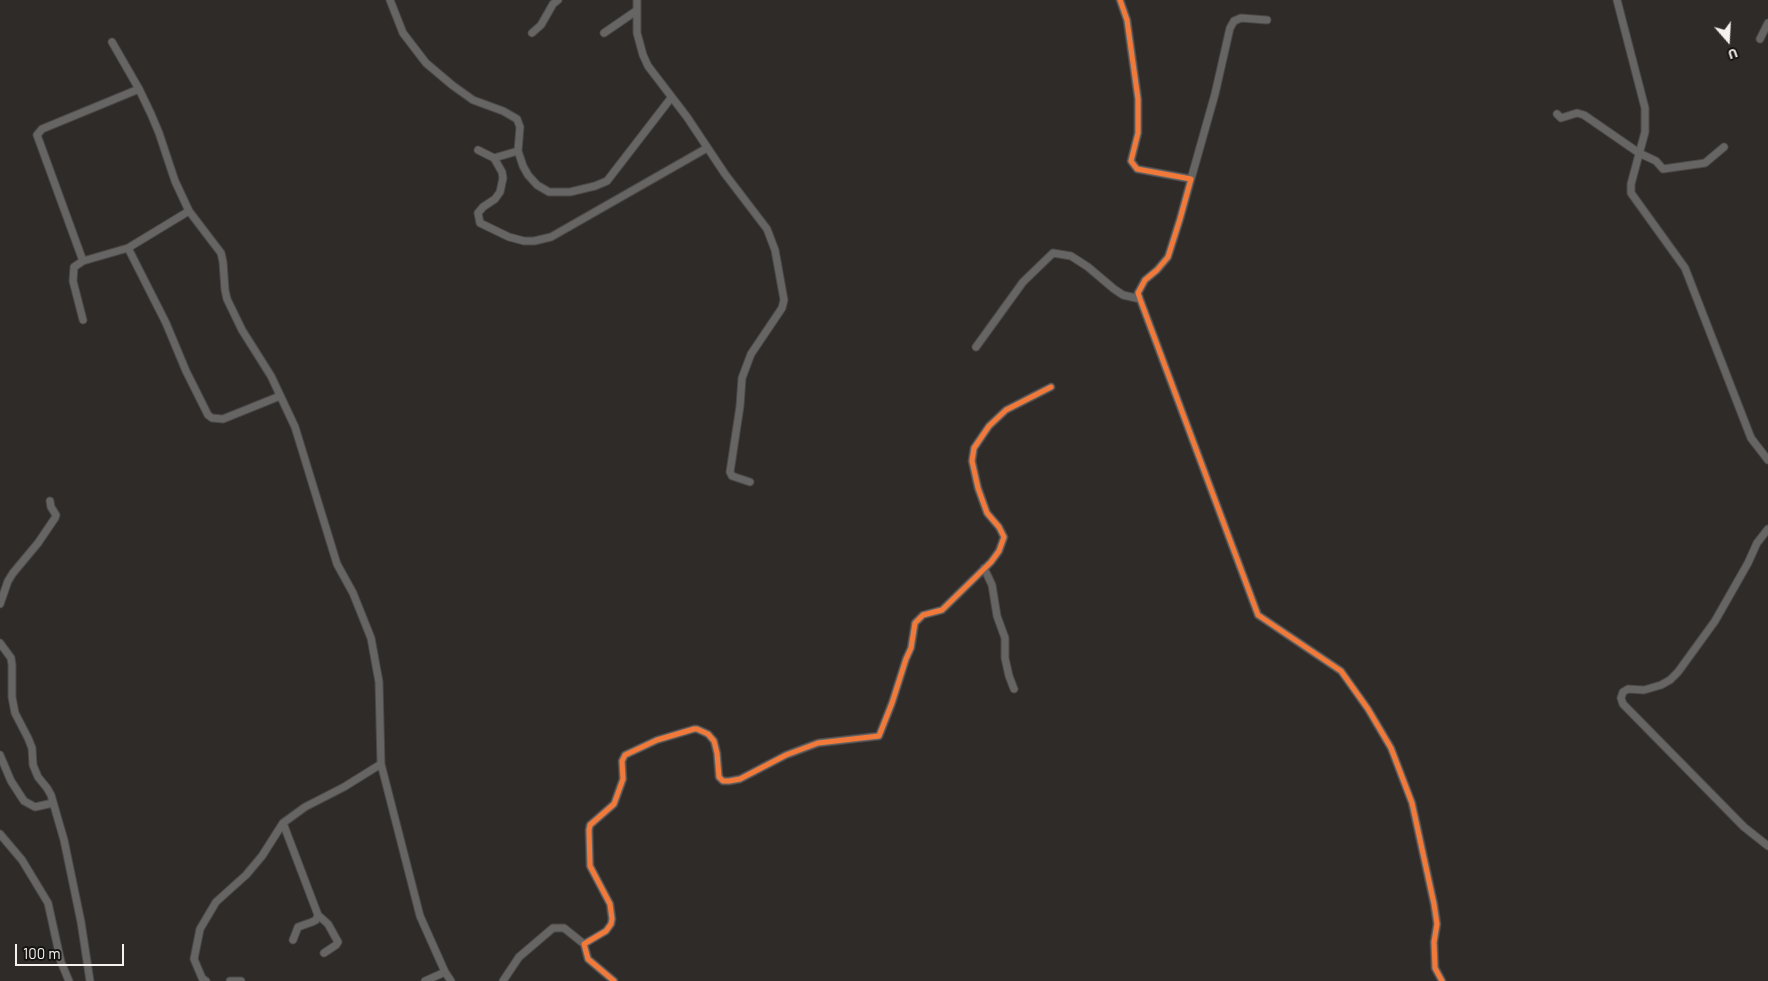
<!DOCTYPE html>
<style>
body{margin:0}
#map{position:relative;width:1768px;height:981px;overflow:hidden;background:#2e2b29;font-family:Barlow,sans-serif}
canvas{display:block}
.north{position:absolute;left:1703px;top:15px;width:50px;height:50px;-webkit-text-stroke:4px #161412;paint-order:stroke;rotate:161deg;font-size:14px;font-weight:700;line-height:20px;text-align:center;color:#f5f2ef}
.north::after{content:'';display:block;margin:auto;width:18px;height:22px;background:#f5f2ef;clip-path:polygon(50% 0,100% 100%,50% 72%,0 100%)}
.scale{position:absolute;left:15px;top:944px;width:109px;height:22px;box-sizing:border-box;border:2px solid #f5f2ef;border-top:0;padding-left:6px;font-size:15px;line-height:18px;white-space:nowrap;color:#f5f2ef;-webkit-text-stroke:4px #161412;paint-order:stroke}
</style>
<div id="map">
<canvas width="1768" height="981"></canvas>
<div class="north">U</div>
<div class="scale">100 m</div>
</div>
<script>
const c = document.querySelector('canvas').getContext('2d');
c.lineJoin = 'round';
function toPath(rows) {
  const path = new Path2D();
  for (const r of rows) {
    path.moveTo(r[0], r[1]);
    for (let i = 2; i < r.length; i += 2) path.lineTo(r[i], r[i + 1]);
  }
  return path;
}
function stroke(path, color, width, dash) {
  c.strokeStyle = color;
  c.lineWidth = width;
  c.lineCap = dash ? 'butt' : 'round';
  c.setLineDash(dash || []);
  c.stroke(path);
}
const minor = toPath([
 [390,0,403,33,426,63,452,85,473,100,503,111,517,119,520,127,518,151,523,166,528,175,537,185,549,192,570,192,595,186,607,181,671,98],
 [637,0,637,33,643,55,648,66,687,117,725,174,767,229,775,250,784,300,782,308,751,354,742,378,740,406,730,472,732,476,750,482],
 [1120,0,1127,20,1138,99,1138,133,1131,161,1137,169,1191,179,1180,219,1168,257,1157,270,1145,280,1138,293,1140,299,1258,615,1341,671,1368,709,1391,748,1412,803,1434,904,1437,924,1434,942,1435,968,1442,981],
 [1617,0,1645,108,1645,132,1631,184,1631,193,1685,268,1751,438,1768,460],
 [532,33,541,25,553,4,558,0],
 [604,33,636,11],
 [1760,39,1768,23],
 [112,42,139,89,151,114,159,133,175,181,189,211,221,253,223,262,225,290,227,299,242,330,271,376,295,427,337,564,353,593,371,638,379,682,381,764,420,916,445,972,451,981],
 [1557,114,1561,118,1577,113,1584,115,1639,153,1656,161,1663,169,1705,163,1724,147],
 [478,150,494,158,502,172,503,178,500,192,495,199,483,207,478,213,480,223,509,237,524,241,534,241,551,237,707,148],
 [494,158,518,151],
 [1191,179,1215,94,1230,28,1234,21,1241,18,1267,20],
 [128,248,166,323,186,371,208,415,212,418,223,419,280,396],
 [83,261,37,135,42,129,139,89],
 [83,320,73,281,74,267,83,261,128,248,189,211],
 [976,347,1023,282,1053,253,1071,256,1088,267,1114,289,1123,295,1140,299],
 [1768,529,1757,543,1748,563,1715,621,1678,672,1670,680,1661,685,1644,690,1628,689,1623,692,1621,698,1623,704,1744,827,1768,846],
 [984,568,992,585,997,616,1005,638,1005,658,1009,676,1014,689],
 [0,604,8,581,13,573,38,543,55,518,56,515,51,507,50,501],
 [0,643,11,658,12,665,12,697,15,713,28,738,32,748,33,765,38,777,47,788,51,795,64,840,81,922,90,981],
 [0,755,11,781,24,801,35,807,53,803],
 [0,834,22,860,48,903,61,962,69,981],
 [318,915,328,924,338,942,336,945,324,953],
 [293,940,298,927,312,922,316,920,318,915,283,823,305,807,344,787,381,764],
 [206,981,202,978,194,959,200,929,216,902,246,875,262,856,283,823],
 [230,981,241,981],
 [425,981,445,972],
 [503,981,519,957,553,928,564,928,584,944],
 [614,981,588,959,584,944,606,931,611,924,612,919,610,904,590,866,589,830,590,825,614,804,623,779,622,761,625,755,657,740,694,729,697,729,708,734,714,741,717,753,719,777,723,781,729,781,740,779,786,755,818,743,879,736,892,703,906,659,911,648,915,623,923,615,942,610,991,562,999,551,1004,537,999,527,987,513,978,488,972,461,974,448,989,426,1006,410,1051,387]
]);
const cycleway = toPath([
 [1120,0,1127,20,1138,99,1138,133,1131,161,1137,169,1191,179,1180,219,1168,257,1157,270,1145,280,1138,293,1140,299,1258,615,1341,671,1368,709,1391,748,1412,803,1434,904,1437,924,1434,942,1435,968,1442,981],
 [614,981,588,959,584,944,606,931,611,924,612,919,610,904,590,866,589,830,590,825,614,804,623,779,622,761,625,755,657,740,694,729,697,729,708,734,714,741,717,753,719,777,723,781,729,781,740,779,786,755,818,743,879,736,892,703,906,659,911,648,915,623,923,615,942,610,991,562,999,551,1004,537,999,527,987,513,978,488,972,461,974,448,989,426,1006,410,1051,387]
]);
stroke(minor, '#4b4847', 9);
stroke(minor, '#676564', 7);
stroke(cycleway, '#f17a3a', 5);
</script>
